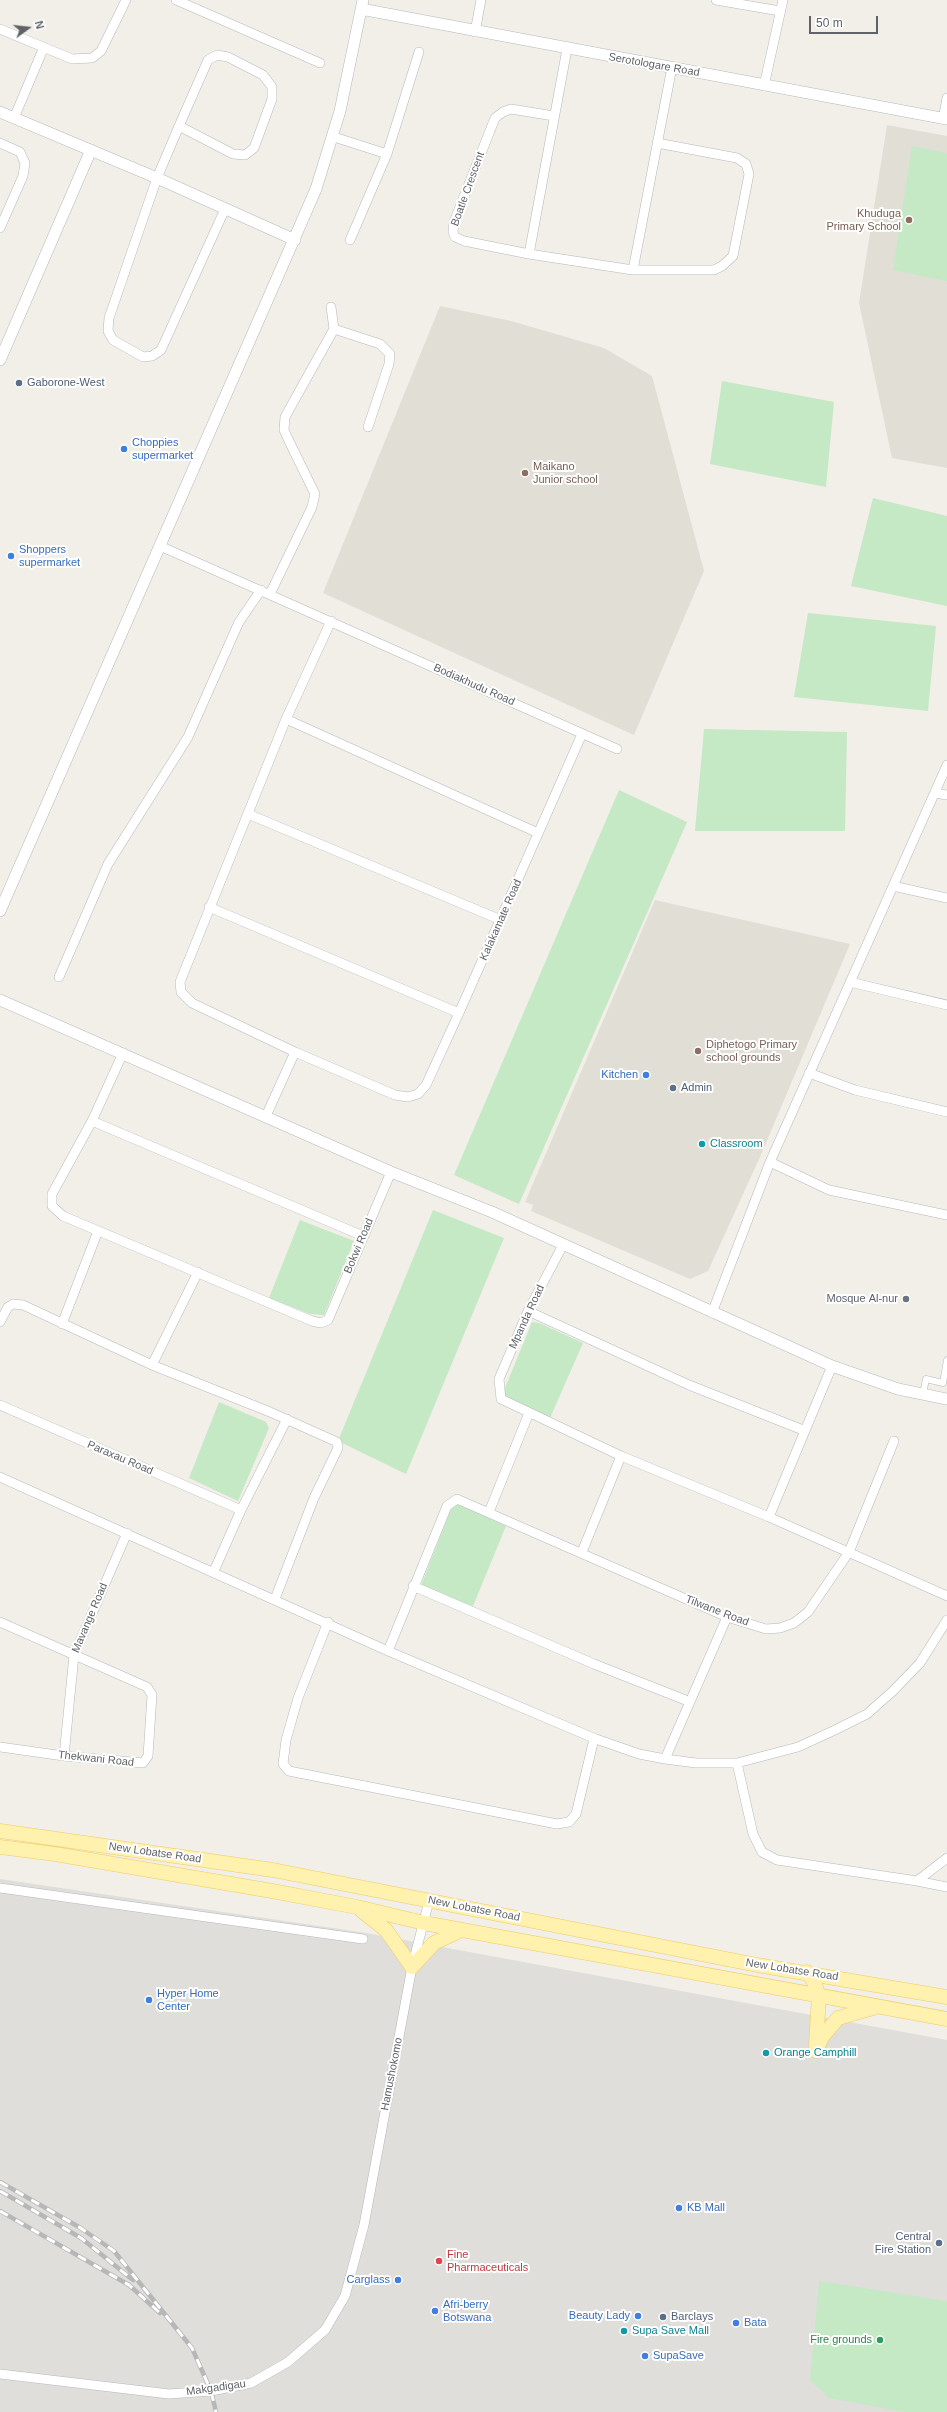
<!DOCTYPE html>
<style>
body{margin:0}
#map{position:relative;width:947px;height:2412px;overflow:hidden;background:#f1efe8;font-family:Arial,sans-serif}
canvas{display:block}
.north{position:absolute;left:8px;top:8px;width:40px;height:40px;-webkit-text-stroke:3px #fff;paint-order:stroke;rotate:75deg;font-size:11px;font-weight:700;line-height:16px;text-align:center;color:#5f6368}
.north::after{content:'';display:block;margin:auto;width:14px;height:18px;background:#5f6368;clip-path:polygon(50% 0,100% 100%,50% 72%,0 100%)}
.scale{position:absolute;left:809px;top:16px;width:69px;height:18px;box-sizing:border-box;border:2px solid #5f6368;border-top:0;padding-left:5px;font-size:12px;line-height:14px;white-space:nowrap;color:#5f6368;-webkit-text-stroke:3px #fff;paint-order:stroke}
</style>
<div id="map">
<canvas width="947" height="2412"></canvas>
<div class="north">N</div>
<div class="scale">50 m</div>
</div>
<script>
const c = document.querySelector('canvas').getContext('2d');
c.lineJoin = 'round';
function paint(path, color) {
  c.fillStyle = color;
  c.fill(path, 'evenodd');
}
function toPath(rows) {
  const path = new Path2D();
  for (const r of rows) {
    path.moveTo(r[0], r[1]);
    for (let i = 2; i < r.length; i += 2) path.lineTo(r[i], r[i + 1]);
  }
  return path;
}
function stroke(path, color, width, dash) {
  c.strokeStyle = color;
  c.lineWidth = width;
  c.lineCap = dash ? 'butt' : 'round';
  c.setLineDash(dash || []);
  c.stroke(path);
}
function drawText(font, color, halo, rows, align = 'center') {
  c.font = font + ' Arial,sans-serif';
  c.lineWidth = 4;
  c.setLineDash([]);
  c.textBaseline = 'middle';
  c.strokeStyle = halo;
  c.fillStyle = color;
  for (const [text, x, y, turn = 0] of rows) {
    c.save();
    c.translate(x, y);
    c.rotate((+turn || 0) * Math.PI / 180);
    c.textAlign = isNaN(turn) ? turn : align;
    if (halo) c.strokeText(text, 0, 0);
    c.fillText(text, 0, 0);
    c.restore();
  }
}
const industrial = toPath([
 [0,1879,366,1933,947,2040,947,2412,0,2412]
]);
const education = toPath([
 [887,125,947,136,947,468,892,458,859,303],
 [440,306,511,321,604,348,652,376,704,571,634,735,323,593],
 [655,900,850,944,760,1157,708,1271,690,1279,531,1211,533,1205,525,1202]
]);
const green = toPath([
 [912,146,947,153,947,281,893,270],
 [722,381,834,402,826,487,710,464],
 [873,498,947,516,947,606,851,586],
 [808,613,936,626,928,711,794,697],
 [704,729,847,732,845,831,695,831],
 [619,790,687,822,519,1204,454,1175],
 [433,1210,504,1238,406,1474,338,1441],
 [300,1220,354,1241,324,1315,310,1314,269,1298],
 [532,1322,539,1323,583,1343,550,1418,505,1400,503,1393],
 [219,1402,266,1422,269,1428,238,1501,189,1478],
 [458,1504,506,1526,473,1606,420,1588,452,1507],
 [819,2281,947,2301,947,2412,905,2412,829,2398,810,2380]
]);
const pedestrian = toPath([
 [923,1394,926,1379,943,1383,947,1360]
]);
const minor = toPath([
 [176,0,320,63],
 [716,0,780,11],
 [0,29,72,59,92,58,101,51,126,0],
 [475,32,481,0],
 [764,86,783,0],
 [554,116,511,109,503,112,495,118,454,222,453,232,455,237,464,241,529,254,633,270,714,270,722,266,733,256,749,174,746,164,737,158,657,143],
 [14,118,44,47],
 [943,119,947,98],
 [179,126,233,154,245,155,254,148,272,99,272,87,263,75,228,57,217,55,208,60,179,126,157,178,109,318,108,331,113,340,143,357,152,356,161,350,225,209],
 [334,137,387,154],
 [0,143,20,152,25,163,23,176,0,228],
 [350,240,387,154,419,52],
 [529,254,567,49],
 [633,270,672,67],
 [334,329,380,344,390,354,389,364,368,427],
 [160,546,617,749],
 [270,594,312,507,315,494,289,441,284,430,285,417,334,329,331,307],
 [331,621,286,719,180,982,181,992,192,1003,295,1052,395,1095,408,1097,418,1094,426,1085,459,1013,582,734],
 [286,719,538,833],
 [935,793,947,795],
 [248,814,501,920],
 [893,886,947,898],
 [209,907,459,1013],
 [59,977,108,864,188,737,239,622,261,590],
 [850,982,947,1005],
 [123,1053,92,1121,52,1194,52,1206,63,1216,312,1321,321,1323,328,1320,391,1172],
 [809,1073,855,1090,947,1112],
 [266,1116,295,1052],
 [92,1121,363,1236],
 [770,1162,829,1190,947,1215],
 [563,1245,528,1311,499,1379,501,1399,621,1456,769,1517,947,1596],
 [528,1311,689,1385,803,1430],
 [712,1313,770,1162,947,765],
 [0,1322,8,1307,13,1304,23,1305,152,1365,270,1412,337,1442,338,1448,314,1498,275,1599],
 [62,1324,98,1231],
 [152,1365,198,1272],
 [0,1405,241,1510],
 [0,1477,388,1651,596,1739,639,1754,665,1759,696,1763,737,1763,798,1747,835,1730,867,1714,893,1691,920,1663,947,1620],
 [489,1512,529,1413],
 [769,1517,832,1366],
 [582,1552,621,1456],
 [214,1571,241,1510,287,1419],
 [413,1586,594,1664,688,1701],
 [0,1622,147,1687,152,1695,148,1756,143,1763,64,1756,0,1747],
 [328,1622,298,1698,286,1740,283,1764,289,1771,557,1824,569,1822,576,1814,594,1739],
 [388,1651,447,1506,457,1499,727,1617,766,1629,780,1628,794,1623,808,1612,849,1552,894,1441],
 [64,1756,74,1655,127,1533],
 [665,1759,727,1617],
 [737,1763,753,1834,762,1852,777,1860,917,1881,947,1887],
 [917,1881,947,1858],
 [0,1888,363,1939],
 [0,2374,169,2394,211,2391,251,2383,288,2362,325,2330,345,2296,364,2225,412,1967,429,1901]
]);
const tertiary = toPath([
 [361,9,947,119],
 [0,112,157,178,295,240],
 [0,360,91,150],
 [0,911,316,189,340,111,363,0],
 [0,1000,391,1172,492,1212,832,1366,898,1389,947,1399]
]);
const primary = toPath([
 [0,1831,273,1870,757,1965,947,1997],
 [0,1847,55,1854,272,1891,357,1907,424,1923,947,2019],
 [362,1911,386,1930,412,1967,434,1943,462,1930],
 [807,1972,814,1982,819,1996,816,2046],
 [816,2051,822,2037,838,2018,873,2008]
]);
const rail = toPath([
 [0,2182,79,2227,114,2251,192,2348,211,2391,216,2412],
 [0,2191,81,2238,133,2280],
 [0,2211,129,2285,160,2313]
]);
const markers = [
 [909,220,4,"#8d6e63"],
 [19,383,4,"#5c6f8a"],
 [124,449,4,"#3f7fe0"],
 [525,473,4,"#8d6e63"],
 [11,556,4,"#3f7fe0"],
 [698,1051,4,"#8d6e63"],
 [646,1075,4,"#3f7fe0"],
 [673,1088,4,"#5c6f8a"],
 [702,1144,4,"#0f9aa8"],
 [906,1299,4,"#6b7280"],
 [149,2000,4,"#3f7fe0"],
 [766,2053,4,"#0f9aa8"],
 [679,2208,4,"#3f7fe0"],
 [939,2243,4,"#5c6f8a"],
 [439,2261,4,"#e0444e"],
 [398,2280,4,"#3f7fe0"],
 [435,2311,4,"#3f7fe0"],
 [638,2316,4,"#3f7fe0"],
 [663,2317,4,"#5c6f8a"],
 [736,2323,4,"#3f7fe0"],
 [624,2331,4,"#0f9aa8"],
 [880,2340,4,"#2e9e5b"],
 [645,2356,4,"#3f7fe0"]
];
const streetNames = [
 ["Serotologare Road",654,65,10],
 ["Boatle Crescent",468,189,-70],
 ["Bodiakhudu Road",474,685,24],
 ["Kalakamate Road",501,920,-66],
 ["Bokwi Road",359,1246,-67],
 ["Mpanda Road",527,1317,-65],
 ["Paraxau Road",120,1458,23],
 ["Tilwane Road",717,1611,21],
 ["Mavange Road",90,1618,-67],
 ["Thekwani Road",96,1759,6],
 ["New Lobatse Road",155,1853,8],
 ["New Lobatse Road",474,1909,11],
 ["New Lobatse Road",792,1970,9],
 ["Hamushokomo",392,2074,-79],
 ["Makgadigau",216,2388,-8]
];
const educationNames = [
 ["Khuduga",901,214,"right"],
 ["Primary School",901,227,"right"],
 ["Maikano",533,467],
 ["Junior school",533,480],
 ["Diphetogo Primary",706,1045],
 ["school grounds",706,1058]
];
const serviceNames = [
 ["Gaborone-West",27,383],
 ["Admin",681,1088],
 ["Central",931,2237,"right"],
 ["Fire Station",931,2250,"right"],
 ["Barclays",671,2317]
];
const shopNames = [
 ["Choppies",132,443],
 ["supermarket",132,456],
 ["Shoppers",19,550],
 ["supermarket",19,563],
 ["Kitchen",638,1075,"right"],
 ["Hyper Home",157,1994],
 ["Center",157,2007],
 ["KB Mall",687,2208],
 ["Carglass",390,2280,"right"],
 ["Afri-berry",443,2305],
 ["Botswana",443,2318],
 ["Beauty Lady",630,2316,"right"],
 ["Bata",744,2323],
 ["SupaSave",653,2356]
];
const cultureNames = [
 ["Classroom",710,1144],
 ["Orange Camphill",774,2053],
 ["Supa Save Mall",632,2331]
];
const worshipNames = [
 ["Mosque Al-nur",898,1299]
];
const healthNames = [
 ["Fine",447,2255],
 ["Pharmaceuticals",447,2268]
];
const leisureNames = [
 ["Fire grounds",872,2340]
];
paint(industrial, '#e0deda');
paint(education, '#e1ded6');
paint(green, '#c5e8c5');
stroke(pedestrian, '#b5b8bc', 7);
stroke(minor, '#b5b8bc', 10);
stroke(tertiary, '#b5b8bc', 12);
stroke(primary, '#f2c960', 15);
stroke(pedestrian, '#fff', 6);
stroke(minor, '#fff', 9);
stroke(tertiary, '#fff', 11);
stroke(primary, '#fff2af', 14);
stroke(rail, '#b6b7b8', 4.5);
stroke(rail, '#fff', 3, [9]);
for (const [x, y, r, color] of markers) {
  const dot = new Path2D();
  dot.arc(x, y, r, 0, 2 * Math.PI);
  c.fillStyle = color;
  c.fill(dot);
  stroke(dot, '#fff', 1.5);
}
drawText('11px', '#5f6368', '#fff', streetNames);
drawText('11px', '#785e54', '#fff', educationNames, 'left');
drawText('11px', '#4e5e75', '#fff', serviceNames, 'left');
drawText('11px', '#366cbe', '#fff', shopNames, 'left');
drawText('11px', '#0d838f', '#fff', cultureNames, 'left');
drawText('11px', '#5b616d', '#fff', worshipNames, 'right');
drawText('11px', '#be3a42', '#fff', healthNames, 'left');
drawText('11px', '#27864d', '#fff', leisureNames, 'right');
</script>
